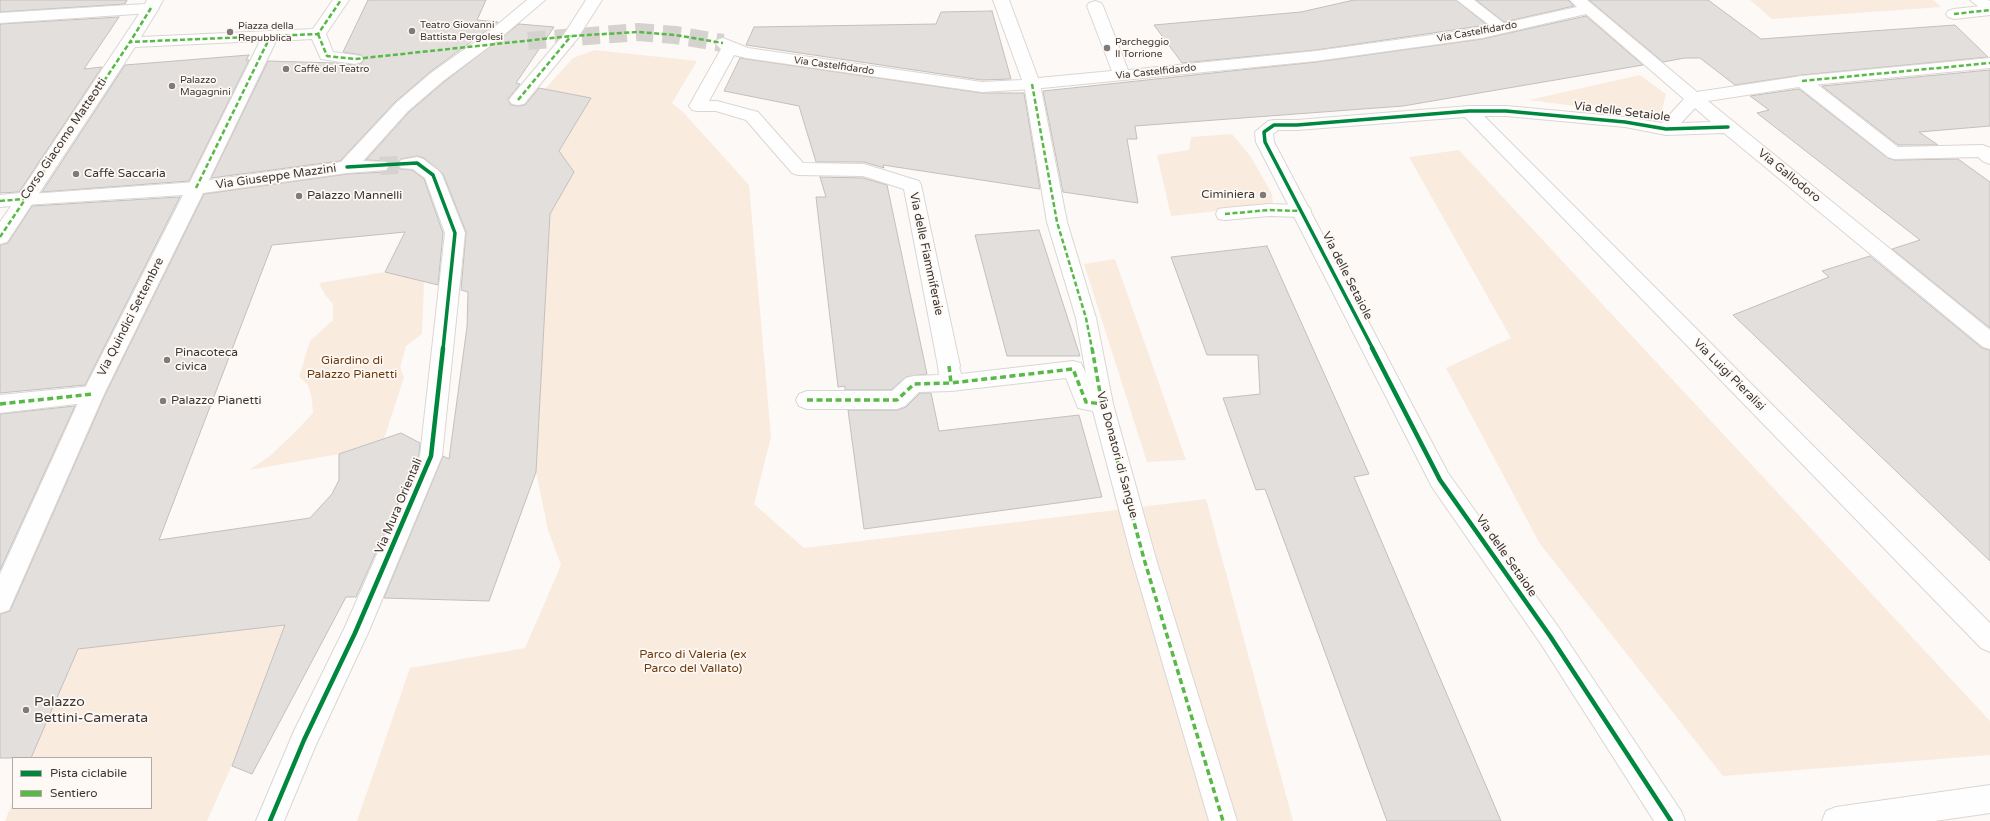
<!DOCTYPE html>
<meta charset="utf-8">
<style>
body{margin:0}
#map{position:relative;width:1990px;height:821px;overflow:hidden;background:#fcf9f7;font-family:"Varela Round",sans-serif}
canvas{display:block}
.legend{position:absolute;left:12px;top:757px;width:140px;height:52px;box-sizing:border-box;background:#fef9f5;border:1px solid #b1aba7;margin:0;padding:5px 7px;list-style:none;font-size:12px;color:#3d3733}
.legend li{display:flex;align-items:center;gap:8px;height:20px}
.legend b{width:20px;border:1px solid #b1aba7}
</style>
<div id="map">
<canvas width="1990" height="821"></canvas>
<ul class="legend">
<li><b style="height:5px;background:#00873e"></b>Pista ciclabile</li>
<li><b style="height:5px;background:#58b947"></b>Sentiero</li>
</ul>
</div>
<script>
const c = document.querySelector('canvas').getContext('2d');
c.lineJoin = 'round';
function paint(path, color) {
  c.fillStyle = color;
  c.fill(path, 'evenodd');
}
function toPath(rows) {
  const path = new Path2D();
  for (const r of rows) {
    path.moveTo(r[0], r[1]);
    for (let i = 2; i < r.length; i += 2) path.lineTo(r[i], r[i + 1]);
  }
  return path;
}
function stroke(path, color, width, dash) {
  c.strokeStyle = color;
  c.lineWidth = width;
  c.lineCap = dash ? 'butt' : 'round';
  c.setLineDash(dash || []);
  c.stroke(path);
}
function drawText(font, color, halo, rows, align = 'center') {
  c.font = font + ' "Varela Round",sans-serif';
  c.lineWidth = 3.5;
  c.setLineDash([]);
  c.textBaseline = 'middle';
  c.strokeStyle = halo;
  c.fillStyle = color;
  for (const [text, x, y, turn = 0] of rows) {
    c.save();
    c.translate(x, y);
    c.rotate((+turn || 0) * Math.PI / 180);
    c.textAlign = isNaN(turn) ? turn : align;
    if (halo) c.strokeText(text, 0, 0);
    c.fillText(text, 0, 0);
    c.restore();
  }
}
const green = toPath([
 [1750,0,1933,0,1941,7,1772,19],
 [595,50,697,61,672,103,683,112,749,185,771,437,754,504,804,548,1206,499,1293,821,357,821,410,668,525,648,561,565,548,530,536,472,550,214,574,172,559,151,591,98,545,89,573,58],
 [1640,75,1666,94,1660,117,1600,105,1575,106,1529,100],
 [1232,134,1251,157,1272,194,1273,205,1171,216,1157,155,1189,150,1191,137],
 [1459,150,1990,721,1990,755,1723,776,1540,544,1446,368,1511,338,1409,157],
 [1115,259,1186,460,1147,462,1084,264],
 [385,272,424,281,422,334,406,346,400,368,404,377,384,439,339,454,249,470,270,456,296,431,313,413,312,399,308,385,299,377,310,341,333,320,333,304,325,295,319,283],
 [285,625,236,756,207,821,5,821,13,801,13,808,151,808,151,758,31,758,78,649]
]);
const building = toPath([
 [0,0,127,0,125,4,0,12,0,0],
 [368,0,486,0,477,20,498,22,430,72,395,102,340,161,211,178,268,61,336,63,355,65,362,63,364,58,361,55,343,52,368,0],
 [1354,0,1456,0,1487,25,1316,50,1182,63,1154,25,1301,12,1354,0],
 [1476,0,1568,0,1574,6,1504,22,1476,0],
 [1589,0,1708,0,1761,39,1955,25,1988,57,1802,75,1735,85,1700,58,1685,58,1663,62,1589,0],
 [992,11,1011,79,982,80,746,45,754,27,936,24,941,12,992,11],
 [1586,16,1643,65,1403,106,1135,126,1137,139,1127,139,1138,203,1063,192,1043,91,1316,62,1482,39,1586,16],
 [119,17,84,69,102,67,19,192,0,193,0,24,119,17],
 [519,24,554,27,516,83,520,84,508,99,511,105,518,106,525,105,539,88,591,98,559,151,574,172,550,214,536,472,489,601,384,598,443,456,449,459,467,327,468,292,461,290,466,232,443,174,424,158,417,156,401,159,396,164,400,169,412,170,424,179,443,233,438,285,385,272,405,232,272,245,159,540,310,518,332,494,339,480,339,454,401,433,420,443,419,456,356,597,346,597,252,774,232,766,285,625,78,649,31,758,0,758,0,614,10,611,105,395,204,194,347,174,386,172,390,166,387,161,366,160,409,112,444,82,519,24],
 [249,55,246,60,249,60,189,181,42,192,125,65,249,55],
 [740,58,982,93,1024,93,1040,189,883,165,884,168,864,162,816,162,799,106,724,91,740,58],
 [1990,70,1990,126,1919,132,1938,145,1898,145,1822,86,1990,70],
 [1799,89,1888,158,1894,160,1958,159,1990,182,1990,328,1892,249,1920,240,1757,113,1769,110,1750,96,1799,89],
 [820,177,863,178,887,185,927,374,906,377,891,390,845,390,845,386,838,387,816,197,826,197,820,177],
 [180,197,85,385,0,393,0,245,8,243,32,206,180,197],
 [1039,230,1080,356,1007,356,975,235,1039,230],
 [1267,246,1369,474,1354,477,1501,821,1387,821,1265,489,1256,490,1223,398,1260,394,1258,355,1207,355,1171,257,1267,246],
 [1870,256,1982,348,1990,350,1990,561,1733,315,1829,277,1822,271,1870,256],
 [920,393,931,393,939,431,1079,415,1102,497,864,529,848,410,898,410,906,407,920,393],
 [75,406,0,570,0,414,75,406]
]);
const pedestrianTunnel = toPath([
 [528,41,638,32,675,35,723,43]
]);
const minorTunnel = toPath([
 [380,166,407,164]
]);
const service = toPath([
 [1457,0,1474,0,1510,28,1507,31,1497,31,1457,0]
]);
const pedestrian = toPath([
 [333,0,349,0,326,34,333,52,361,56,363,59,361,62,355,64,321,59,312,39,276,41,205,188,203,192,196,194,189,192,187,188,260,41,135,47,7,242,0,244,0,222,11,206,0,207,0,195,20,193,145,5,151,3,157,5,159,8,141,37,313,29,333,0],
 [1990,5,1990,15,1954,19,1948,17,1946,14,1948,11,1954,9,1990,5],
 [571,31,577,33,579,36,577,39,524,104,518,105,512,104,509,100,512,96,565,33,571,31],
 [1990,58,1990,68,1802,86,1796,85,1794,81,1796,77,1802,76,1990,58],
 [1032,79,1038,80,1040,84,1067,222,1096,318,1113,404,1156,559,1237,821,1209,821,1132,559,1093,411,1078,408,1066,378,951,391,919,392,905,406,897,409,807,409,799,406,796,400,799,394,807,391,892,391,906,378,914,376,939,375,938,366,941,360,949,358,957,360,961,374,1073,361,1081,363,1086,374,1076,318,1047,222,1024,84,1026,80,1032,79],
 [1269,204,1302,205,1309,207,1311,211,1309,215,1302,217,1269,216,1225,220,1218,219,1216,214,1218,209,1225,208,1269,204],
 [93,386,101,388,104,394,101,400,93,402,0,413,0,395,93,386]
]);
const minor = toPath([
 [147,0,163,0,157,11,151,13,0,23,0,13,145,4,147,0],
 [527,0,545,0,498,40,443,81,408,111,363,161,386,162,389,166,386,170,347,173,203,193,104,394,9,610,0,613,0,574,82,394,183,195,24,205,17,203,15,199,17,195,196,182,341,162,396,103,431,73,486,34,527,0],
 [586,0,602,0,577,39,571,41,565,39,563,36,586,0],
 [993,0,1009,0,1038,78,1112,71,1087,6,1089,3,1095,1,1101,3,1103,6,1128,70,1316,51,1482,28,1577,7,1570,0,1587,0,1697,92,1802,76,1808,77,1898,147,1982,145,1988,147,1990,148,1990,164,1984,162,1978,157,1894,159,1888,157,1799,87,1708,101,1990,330,1990,349,1983,347,1724,133,1666,135,1625,127,1506,116,1484,116,1990,623,1990,652,1981,648,1465,117,1297,130,1278,130,1273,134,1274,142,1448,473,1559,628,1681,811,1685,821,1654,821,1541,644,1432,487,1256,142,1255,132,1268,121,1274,120,1297,120,1469,106,1506,106,1625,117,1662,123,1684,99,1586,14,1482,38,1316,61,1032,89,982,92,746,58,734,55,709,101,717,101,758,112,803,163,864,164,919,181,921,185,960,366,957,372,949,374,941,372,938,366,904,189,863,176,798,175,792,173,746,120,716,111,698,111,692,110,689,106,721,49,715,43,717,40,723,38,748,48,982,82,1022,80,993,0],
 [1695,108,1711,122,1681,123,1695,108],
 [417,157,423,159,439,171,442,175,465,233,442,456,368,633,315,747,284,821,256,821,294,731,345,627,420,456,445,233,425,178,413,169,401,168,398,164,401,160,417,157],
 [1990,785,1990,813,1935,821,1822,821,1826,811,1836,807,1990,785]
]);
const secondary = toPath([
 [1970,0,1988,0,1990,1,1990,13,1984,11,1970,0]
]);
const quietFar1 = toPath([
 [151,8,130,42,318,34,341,0],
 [1954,14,1990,10],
 [318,34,327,56,355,59,571,36,638,32,675,35,723,43],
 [1802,81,1990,63],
 [1032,84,1057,222,1086,318,1092,349],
 [518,100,571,36],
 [196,188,271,35],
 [0,201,24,199],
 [1225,214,1269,210,1302,211],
 [0,237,130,42]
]);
const quiet = toPath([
 [1092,348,1102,404,1144,559,1223,821],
 [949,366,951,383,1073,369,1086,402,1102,404],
 [807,400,897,400,914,384,951,383],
 [0,404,93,394]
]);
const cyclewayFar1 = toPath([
 [347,167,417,163,433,175,455,233,443,349],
 [1373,349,1265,142,1264,132,1274,125,1297,125,1469,111,1506,111,1625,122,1666,129,1728,127]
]);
const cycleway = toPath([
 [1372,348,1440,480,1550,636,1671,821],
 [270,821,304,740,355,633,431,456,443,348]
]);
const markers = [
 [412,31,4,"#807b78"],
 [230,32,4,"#807b78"],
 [1107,48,4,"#807b78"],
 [286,69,4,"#807b78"],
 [172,86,4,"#807b78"],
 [76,174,4,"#807b78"],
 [1263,195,4,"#807b78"],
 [299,196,4,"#807b78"],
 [167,360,4,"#807b78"],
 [163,401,4,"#807b78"],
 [26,710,4,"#807b78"]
];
const farPoinames = [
 ["Teatro Giovanni",420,25],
 ["Battista Pergolesi",420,37],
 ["Piazza della",238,26],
 ["Repubblica",238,38],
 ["Parcheggio",1115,42],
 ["Il Torrione",1115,54],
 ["Caffè del Teatro",294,69],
 ["Palazzo",180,80],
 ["Magagnini",180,92]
];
const farStreetnames = [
 ["Via Castelfidardo",1477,32,-10],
 ["Via Castelfidardo",834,66,8],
 ["Via Castelfidardo",1156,72,-6]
];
const streetNames = [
 ["Via delle Setaiole",1622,112,7],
 ["Corso Giacomo Matteotti",64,139,-56],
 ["Via Gallodoro",1789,176,39],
 ["Via Giuseppe Mazzini",276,177,-8],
 ["Via delle Fiammiferaie",926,254,78],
 ["Via delle Setaiole",1347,276,63],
 ["Via Quindici Settembre",131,317,-63],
 ["Via Luigi Pieralisi",1729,375,45],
 ["Via Donatori di Sangue",1117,455,75],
 ["Via Mura Orientali",399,506,-67],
 ["Via delle Setaiole",1506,556,55]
];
const poiNames = [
 ["Caffè Saccaria",84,174],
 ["Ciminiera",1255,195,"right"],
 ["Palazzo Mannelli",307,196],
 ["Pinacoteca",175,353],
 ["civica",175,367],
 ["Palazzo Pianetti",171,401]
];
const parkNames = [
 ["Giardino di",352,361],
 ["Palazzo Pianetti",352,375],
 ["Parco di Valeria (ex",693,655],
 ["Parco del Vallato)",693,669]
];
const nearPoinames = [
 ["Palazzo",34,702],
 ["Bettini-Camerata",34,718]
];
paint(green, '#faebdf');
paint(building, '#e3dfdc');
stroke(building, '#c3bfbc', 1);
stroke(pedestrianTunnel, '#d6d2d0', 18, [18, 9]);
stroke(minorTunnel, '#d6d2d0', 18, [18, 9]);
stroke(service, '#dad6d3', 2);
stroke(pedestrian, '#dad6d3', 2);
stroke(minor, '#dad6d3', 2);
stroke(secondary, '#dad6d3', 2);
paint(service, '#fffefe');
paint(pedestrian, '#fffefe');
paint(minor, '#fffefe');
paint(secondary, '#fffefe');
stroke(quietFar1, '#58b947', 2.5, [5, 2.5]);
stroke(quiet, '#58b947', 3.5, [6, 3.5]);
stroke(cyclewayFar1, '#00873e', 3.5);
stroke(cycleway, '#00873e', 4.5);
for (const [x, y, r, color] of markers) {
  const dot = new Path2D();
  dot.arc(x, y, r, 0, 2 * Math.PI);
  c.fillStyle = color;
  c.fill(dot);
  stroke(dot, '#fef9f5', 1.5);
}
drawText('10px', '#3d3733', '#fef9f5', farPoinames, 'left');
drawText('10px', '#3d3733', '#fef9f5', farStreetnames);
drawText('12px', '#3d3733', '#fef9f5', streetNames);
drawText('12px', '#3d3733', '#fef9f5', poiNames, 'left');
drawText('12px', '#6d3c0e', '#fef9f5', parkNames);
drawText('14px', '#3d3733', '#fef9f5', nearPoinames, 'left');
</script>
